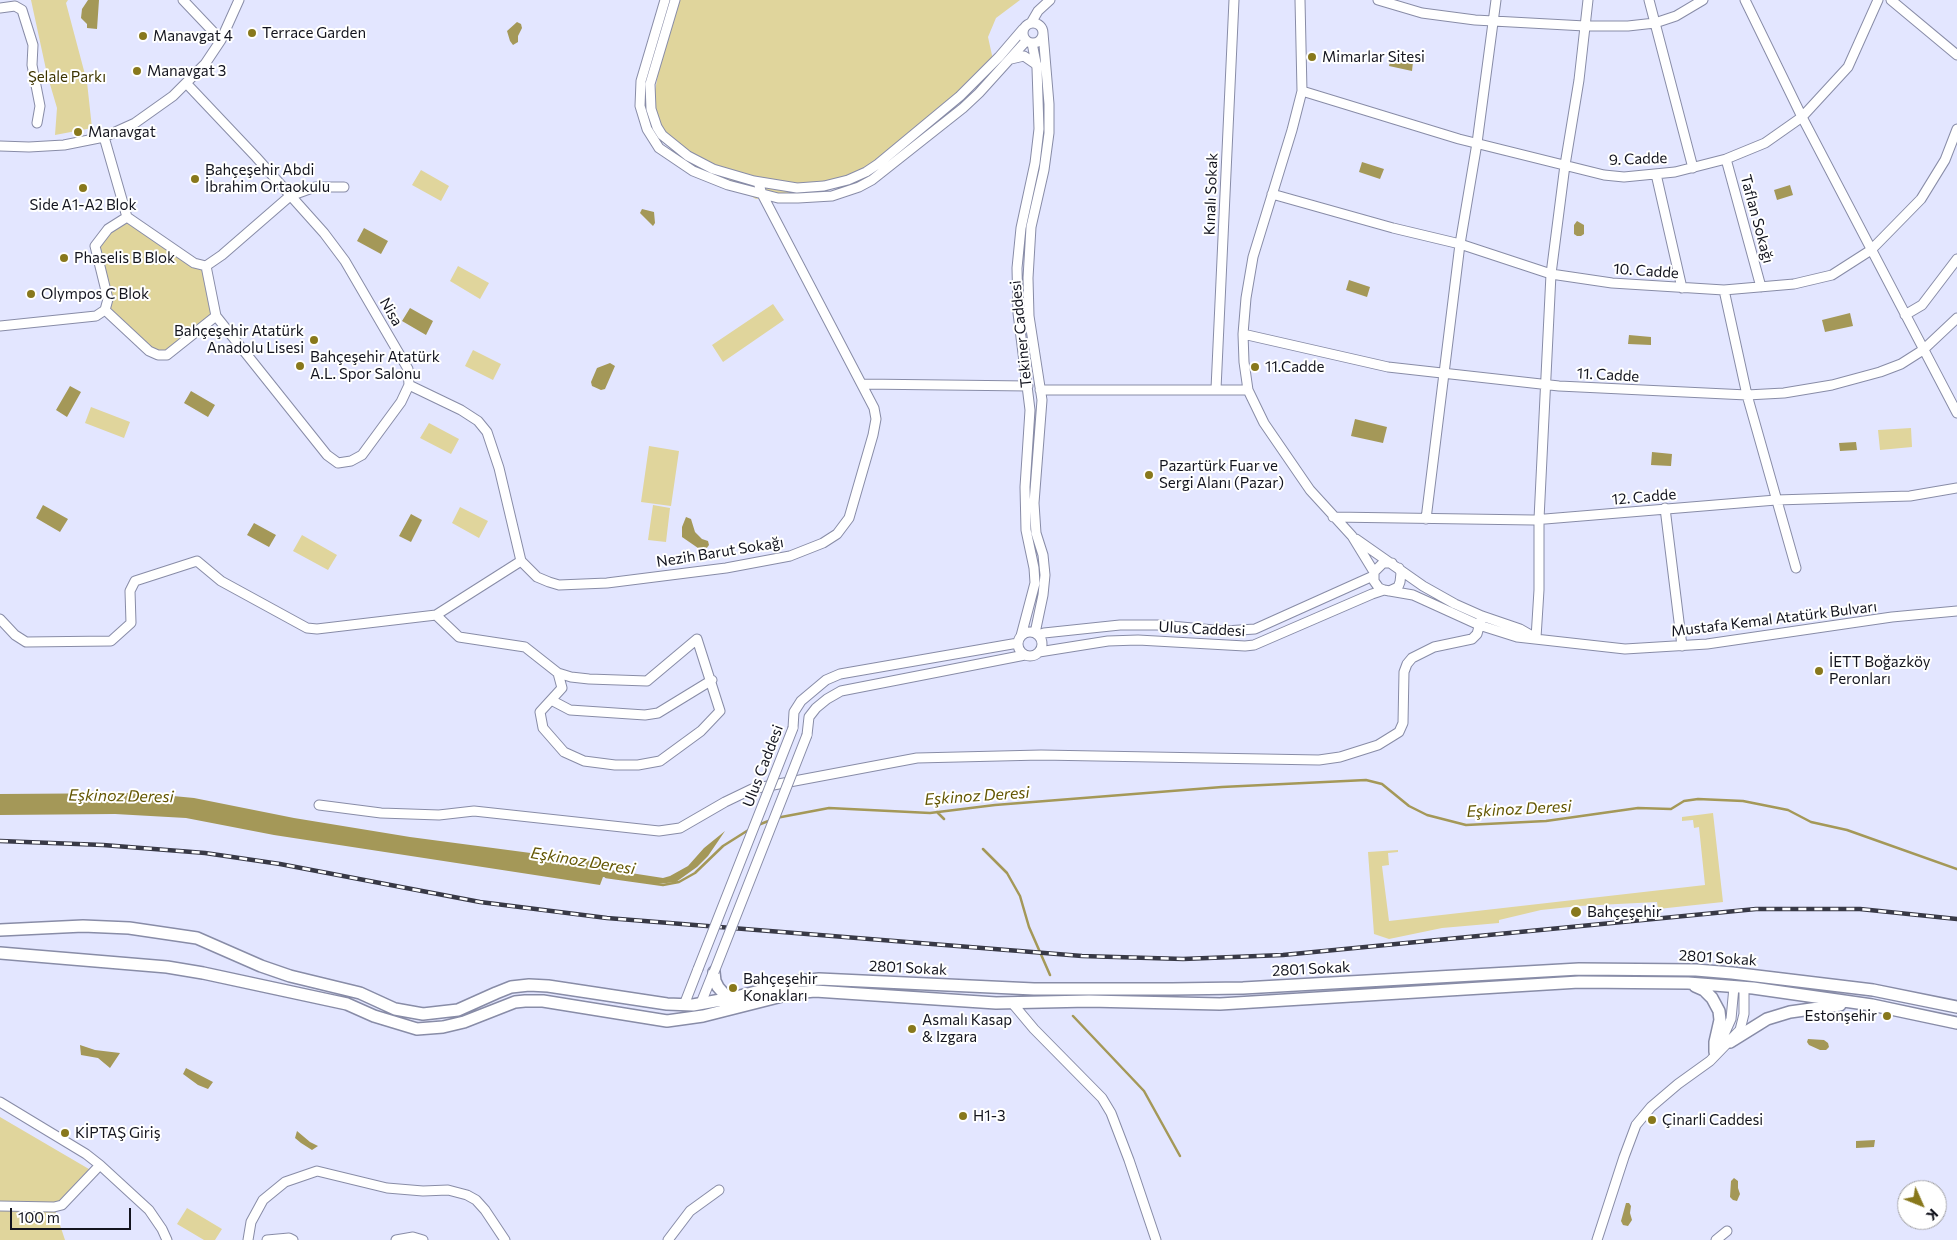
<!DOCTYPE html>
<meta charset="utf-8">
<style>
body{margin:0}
#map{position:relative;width:1957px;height:1240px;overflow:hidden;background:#e3e6ff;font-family:Commissioner,sans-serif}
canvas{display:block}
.north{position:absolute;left:1897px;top:1180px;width:50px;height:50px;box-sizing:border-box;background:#fff;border:1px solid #a1a1a5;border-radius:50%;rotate:134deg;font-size:14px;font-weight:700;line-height:20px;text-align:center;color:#13141e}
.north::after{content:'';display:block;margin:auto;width:18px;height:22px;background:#88781c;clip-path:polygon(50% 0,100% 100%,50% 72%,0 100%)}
.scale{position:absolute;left:10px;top:1208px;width:121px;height:22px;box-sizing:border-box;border:2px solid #13141e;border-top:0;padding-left:6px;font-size:15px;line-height:18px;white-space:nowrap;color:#13141e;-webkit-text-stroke:4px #fff;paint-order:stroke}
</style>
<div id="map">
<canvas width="1957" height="1240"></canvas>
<div class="north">K</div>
<div class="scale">100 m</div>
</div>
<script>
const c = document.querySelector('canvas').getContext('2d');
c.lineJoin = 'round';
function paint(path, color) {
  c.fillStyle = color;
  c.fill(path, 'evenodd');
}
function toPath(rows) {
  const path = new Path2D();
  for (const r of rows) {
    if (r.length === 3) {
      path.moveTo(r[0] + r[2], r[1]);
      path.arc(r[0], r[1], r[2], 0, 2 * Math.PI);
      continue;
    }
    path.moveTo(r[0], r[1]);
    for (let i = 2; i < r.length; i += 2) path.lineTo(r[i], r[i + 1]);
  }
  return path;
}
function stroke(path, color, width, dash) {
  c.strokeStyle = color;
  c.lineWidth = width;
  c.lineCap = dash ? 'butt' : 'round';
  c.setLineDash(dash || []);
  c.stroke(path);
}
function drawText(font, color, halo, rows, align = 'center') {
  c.font = font + ' Commissioner,sans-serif';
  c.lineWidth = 4;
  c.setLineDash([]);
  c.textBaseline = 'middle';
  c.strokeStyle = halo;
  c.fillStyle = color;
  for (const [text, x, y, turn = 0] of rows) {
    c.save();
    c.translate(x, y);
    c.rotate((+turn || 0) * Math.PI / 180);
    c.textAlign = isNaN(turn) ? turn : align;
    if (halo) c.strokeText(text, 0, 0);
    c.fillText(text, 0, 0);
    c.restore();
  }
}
const green = toPath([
 [31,0,68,0,66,3,87,82,92,128,55,135,57,108,47,74],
 [675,0,1020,0,996,18,988,37,995,69,920,137,874,175,831,188,793,192,756,199,675,152,655,129,652,107,661,58],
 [421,170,449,186,441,201,412,185],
 [127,217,206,266,216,316,167,355,158,355,105,310,95,246],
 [458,266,489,283,480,299,450,281],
 [773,304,784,320,723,362,712,345],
 [473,350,501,364,493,380,465,366],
 [91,407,130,422,124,438,85,423],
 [429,423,459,439,451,454,420,438],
 [1911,428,1912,447,1880,450,1878,430],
 [649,446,679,451,671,506,641,502],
 [653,505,670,508,666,542,648,540],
 [460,507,488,521,479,538,452,523],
 [302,535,337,555,328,570,293,551],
 [1713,813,1723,902,1658,909,1657,902,1579,906,1541,910,1499,920,1499,923,1442,928,1389,939,1374,934,1368,852,1398,850,1398,852,1388,853,1389,865,1382,866,1389,921,1705,885,1699,827,1694,828,1693,820,1682,821,1682,817],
 [0,1117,94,1172,54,1207,65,1240,0,1240],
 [187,1208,222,1229,215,1240,204,1240,177,1224]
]);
const water = toPath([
 [88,0,99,0,97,29,87,28,87,24,81,18,82,9],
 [517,22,521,24,522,28,518,36,518,42,513,45,510,41,507,31],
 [1391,57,1413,62,1412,71,1389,66],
 [1362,162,1384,169,1380,179,1359,172],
 [1790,185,1793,195,1777,200,1774,190],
 [642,209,654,212,655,223,653,226,640,213],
 [1577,221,1584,225,1584,234,1581,236,1577,236,1574,234,1574,225],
 [364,228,388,241,381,254,357,241],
 [1349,280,1370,287,1367,297,1346,290],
 [410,308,433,321,426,335,402,321],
 [1850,313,1853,326,1825,332,1822,320],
 [1629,335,1651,337,1651,345,1628,344],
 [610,363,615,366,605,389,601,390,592,386,591,382,597,368],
 [70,386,81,392,67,417,56,410],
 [191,391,215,405,208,417,184,403],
 [1355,419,1387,427,1383,443,1351,436],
 [1856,442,1857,450,1840,451,1839,443],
 [1652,452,1672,454,1671,466,1651,465],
 [43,505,68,519,60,532,36,518],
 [411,514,422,520,411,542,399,536],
 [686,517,691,519,695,532,702,539,708,541,709,545,706,549,703,550,698,548,682,537,682,527],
 [254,523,276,535,269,547,247,535],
 [142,793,194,798,294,818,410,837,606,863,605,869,663,878,670,876,688,866,704,848,725,831,708,856,697,867,676,882,657,884,603,877,600,885,274,835,186,818,115,814,0,815,0,794],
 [1808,1039,1824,1040,1828,1043,1829,1047,1826,1050,1820,1050,1809,1045,1807,1042],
 [80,1045,95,1050,120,1053,110,1068,98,1058,81,1055],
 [186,1068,213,1082,208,1089,198,1085,183,1074],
 [297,1131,310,1142,318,1146,312,1150,301,1143,295,1138],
 [1875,1140,1874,1147,1856,1148,1856,1141],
 [1734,1178,1738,1181,1738,1188,1740,1194,1737,1201,1733,1200,1730,1197,1731,1181],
 [1626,1203,1629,1203,1631,1206,1630,1213,1632,1220,1628,1226,1623,1225,1621,1221]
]);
const stream = toPath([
 [937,812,944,819],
 [776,818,829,808,930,813,995,805,1222,787,1366,780,1382,784,1409,806,1427,815,1466,825,1546,821,1638,808,1671,809,1684,801,1698,799,1743,801,1788,810,1811,822,1847,830,1957,869],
 [758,825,771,820],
 [983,849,1007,873,1020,896,1029,927,1050,975],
 [606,877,663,885,679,882,695,873,723,846,750,829],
 [1073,1016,1144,1091,1180,1156]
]);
const minor = toPath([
 [183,0,221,40],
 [665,0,641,81,640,106,647,129,659,148,693,171,728,185,778,198,798,198,832,196,859,187,872,180,963,108,979,93,1026,41],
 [675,0,650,84,651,109,657,127,662,135,688,156,713,169,754,181,797,188,824,186,848,180,866,172,878,164,960,96,999,57,1023,29],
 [1300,0,1302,91,1292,130,1253,257,1246,298,1243,334,1244,362,1248,390,1264,423,1310,490,1352,536,1374,572],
 [1378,0,1422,13,1475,20,1585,26,1628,26,1655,23,1676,16,1703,0],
 [1649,0,1693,168],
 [1745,0,1802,117,1957,413],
 [1891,0,1957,55],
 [0,8,15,6,22,10,33,45,32,65,40,106,37,123],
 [1033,33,10],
 [1031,23,1038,11,1050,0],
 [1011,59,1024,56,1037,65],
 [186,83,256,157,324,233,345,261,408,369,409,385,401,402,362,455,351,461,338,463,327,455,216,316,206,266],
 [1302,91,1459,139,1604,175,1624,177,1675,172,1726,159,1765,143,1802,117,1848,67,1878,0],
 [104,137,127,217,194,263,206,266],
 [0,146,29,147,64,145,104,137,135,123,173,96,205,64,221,40,239,0],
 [1726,159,1761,287],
 [1656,174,1682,288],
 [1272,194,1393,228,1460,244,1551,274,1612,283,1724,290,1794,284,1832,275,1871,250,1921,199,1945,160,1957,129],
 [206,266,222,255,290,196,315,187,344,187],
 [1724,290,1747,395,1796,568],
 [105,310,149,351,158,355,167,355,216,316],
 [1905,315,1922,305,1957,259],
 [0,326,96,316,105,310,108,299,95,246,108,229,127,217],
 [1243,334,1388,367,1559,386,1747,395,1784,393,1832,385,1880,372,1901,364,1923,350,1957,318],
 [862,384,1028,386],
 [409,385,461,410,478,421,487,432,499,468,521,561,537,577,549,582,559,585,607,583,726,568,790,556,823,543,837,534,849,518,873,435,876,419,874,408,762,194,758,182],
 [1216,389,1234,0],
 [1040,390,1248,390],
 [1665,508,1682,646],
 [1333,517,1533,520,1776,500,1910,496,1957,488],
 [1426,519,1460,244,1477,143,1496,0],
 [1356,539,1423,586,1455,604,1482,616,1520,629,1534,637],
 [521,561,436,615,459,637,525,647,558,673,562,688,540,712,543,728,564,752,584,761,615,765,638,765,660,761,701,731,720,711,697,639,647,681,589,679,571,677,558,673],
 [1392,563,1383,563,1374,572,1374,581,1379,588,1384,590,1413,595,1479,625,1517,637,1625,649,1707,644,1892,617,1957,611],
 [1389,591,1398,587,1400,582,1401,573,1399,568],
 [0,619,15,635,26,642,111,641,131,623,130,591,135,581,197,561,221,581,307,628,317,629,436,615],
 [1030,644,12],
 [1035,633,1043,595,1045,575,1043,555,1036,533,1034,503,1042,400,1029,316,1028,278,1031,227,1044,170,1049,133,1049,104,1043,33],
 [1038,635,1044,633,1120,625,1160,625,1225,631,1255,629,1373,576],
 [1021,636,1035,583,1034,568,1026,530,1025,487,1030,410,1018,313,1017,268,1021,228,1035,163,1039,129,1037,68,1032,43],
 [1536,638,1539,590,1539,519,1551,274,1565,165,1579,80,1588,0],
 [1039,652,1108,641,1138,640,1245,646,1254,645,1372,594,1384,590],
 [551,700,570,710,645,715,658,713,712,680],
 [793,728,794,712,801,701,826,680,840,674,1018,643],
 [807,735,809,717,816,708,827,699,841,691,1025,655],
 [319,805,381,813,439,815,474,811,659,831,680,828,725,802,752,789,917,758,1041,755,1319,760,1340,757,1378,745,1399,732,1403,723,1404,672,1407,664,1412,658,1434,647,1472,639,1477,634,1482,616],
 [701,1003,713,973],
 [1013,1004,1034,1029,1102,1098,1111,1113,1129,1160,1156,1240],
 [684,1005,698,969],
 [1718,1048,1731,1019,1734,987],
 [0,1102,86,1154,100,1165,149,1210,162,1229,167,1240],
 [0,1206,54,1207,62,1205,100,1165],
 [248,1240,251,1222,263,1200,285,1182,317,1171,387,1188,423,1191,448,1190,467,1195,476,1200,485,1210,505,1240],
 [267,1240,289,1238,293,1240],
 [396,1240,413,1237,423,1240],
 [668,1240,690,1211,719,1190],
 [1597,1240,1624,1157,1636,1125,1651,1107,1678,1084,1710,1061,1740,1030,1744,1014,1744,987],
 [1716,1240,1727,1231]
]);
const major = toPath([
 [0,930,83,926,129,928,197,938,261,966,290,976,360,993,395,1009,423,1014,458,1010,496,993,511,987,529,985,548,986,667,1004,693,1005,732,998,799,981,819,979,1034,989,1172,989,1243,988,1579,969,1696,970,1732,973,1873,990,1957,1007],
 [0,953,167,967,203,973,347,1004,374,1016,417,1029,443,1027,464,1022,515,1002,525,1001,543,1001,667,1021,703,1016,794,993,815,991,996,1003,1089,1001,1220,1004,1579,982,1688,983,1753,988,1872,1005,1957,1023],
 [714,972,715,981,718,987,725,995,732,998],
 [1695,986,1704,990,1712,998,1719,1011,1720,1020,1715,1042,1715,1052],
 [1730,1042,1767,1019,1790,1012,1840,1005]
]);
const rail = toPath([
 [0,841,103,845,205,853,280,864,480,902,607,918,1082,956,1183,959,1283,955,1756,909,1860,909,1957,919]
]);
const minorBridge = toPath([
 [698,969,793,728],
 [714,972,807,735]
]);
const markers = [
 [252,33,5,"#88781c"],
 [143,36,5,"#88781c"],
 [1312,57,5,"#88781c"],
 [137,71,5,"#88781c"],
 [78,132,5,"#88781c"],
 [195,179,5,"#88781c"],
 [83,188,5,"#88781c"],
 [64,258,5,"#88781c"],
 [31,294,5,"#88781c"],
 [314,340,5,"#88781c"],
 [300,366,5,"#88781c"],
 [1255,367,5,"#88781c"],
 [1149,475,5,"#88781c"],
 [1819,671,5,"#88781c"],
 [1576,912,6,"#88781c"],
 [733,988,5,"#88781c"],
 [1887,1016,5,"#88781c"],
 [912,1029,5,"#88781c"],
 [963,1116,5,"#88781c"],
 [1652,1120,5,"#88781c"],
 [65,1133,5,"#88781c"]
];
const poiNames = [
 ["Terrace Garden",262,33],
 ["Manavgat 4",153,36],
 ["Mimarlar Sitesi",1322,57],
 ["Manavgat 3",147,71],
 ["Manavgat",88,132],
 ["Bahçeşehir Abdi",205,170],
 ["İbrahim Ortaokulu",205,187],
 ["Side A1-A2 Blok",83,205,"center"],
 ["Phaselis B Blok",74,258],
 ["Olympos C Blok",41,294],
 ["Bahçeşehir Atatürk",304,331,"right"],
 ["Anadolu Lisesi",304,348,"right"],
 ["Bahçeşehir Atatürk",310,357],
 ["A.L. Spor Salonu",310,374],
 ["11.Cadde",1265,367],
 ["Pazartürk Fuar ve",1159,466],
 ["Sergi Alanı (Pazar)",1159,483],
 ["İETT Boğazköy",1829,662],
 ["Peronları",1829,679],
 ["Bahçeşehir",1587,912],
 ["Bahçeşehir",743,979],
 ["Konakları",743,996],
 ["Estonşehir",1877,1016,"right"],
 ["Asmalı Kasap",922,1020],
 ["& Izgara",922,1037],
 ["H1-3",973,1116],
 ["Çinarli Caddesi",1662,1120],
 ["KİPTAŞ Giriş",75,1133]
];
const parkNames = [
 ["Şelale Parkı",67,77]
];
const streetNames = [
 ["9. Cadde",1638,159,-2],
 ["Kınalı Sokak",1211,194,-88],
 ["Taflan Sokağı",1757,219,75],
 ["10. Cadde",1646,271,4],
 ["Nisa",391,312,60],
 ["Tekiner Caddesi",1021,334,-96],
 ["11. Cadde",1608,375,3],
 ["12. Cadde",1644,497,-5],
 ["Nezih Barut Sokağı",720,552,-9],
 ["Mustafa Kemal Atatürk Bulvarı",1774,619,-7],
 ["Ulus Caddesi",1202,629,3],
 ["Ulus Caddesi",763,766,-69],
 ["2801 Sokak",1718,958,4],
 ["2801 Sokak",908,968,3],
 ["2801 Sokak",1311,969,-3]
];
const waterNames = [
 ["Eşkinoz Deresi",121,796,1],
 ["Eşkinoz Deresi",977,796,-4],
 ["Eşkinoz Deresi",1519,809,-3],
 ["Eşkinoz Deresi",583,861,9]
];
paint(green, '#e0d59c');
paint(water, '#a49858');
stroke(stream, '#a49858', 2.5);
stroke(minor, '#888ca7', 11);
stroke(major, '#888ca7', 14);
stroke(minor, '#fff', 9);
stroke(major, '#fff', 11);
stroke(rail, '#383946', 4.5);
stroke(rail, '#fff', 2.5, [8]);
stroke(minorBridge, '#888ca7', 11, []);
stroke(minorBridge, '#fff', 9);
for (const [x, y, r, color] of markers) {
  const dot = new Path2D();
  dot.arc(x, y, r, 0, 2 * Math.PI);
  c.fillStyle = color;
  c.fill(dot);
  stroke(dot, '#fff', 2);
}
drawText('15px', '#13141e', '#fff', poiNames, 'left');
drawText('15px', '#3d3400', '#fff', parkNames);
drawText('15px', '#13141e', '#fff', streetNames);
drawText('italic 16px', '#625501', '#fff', waterNames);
</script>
